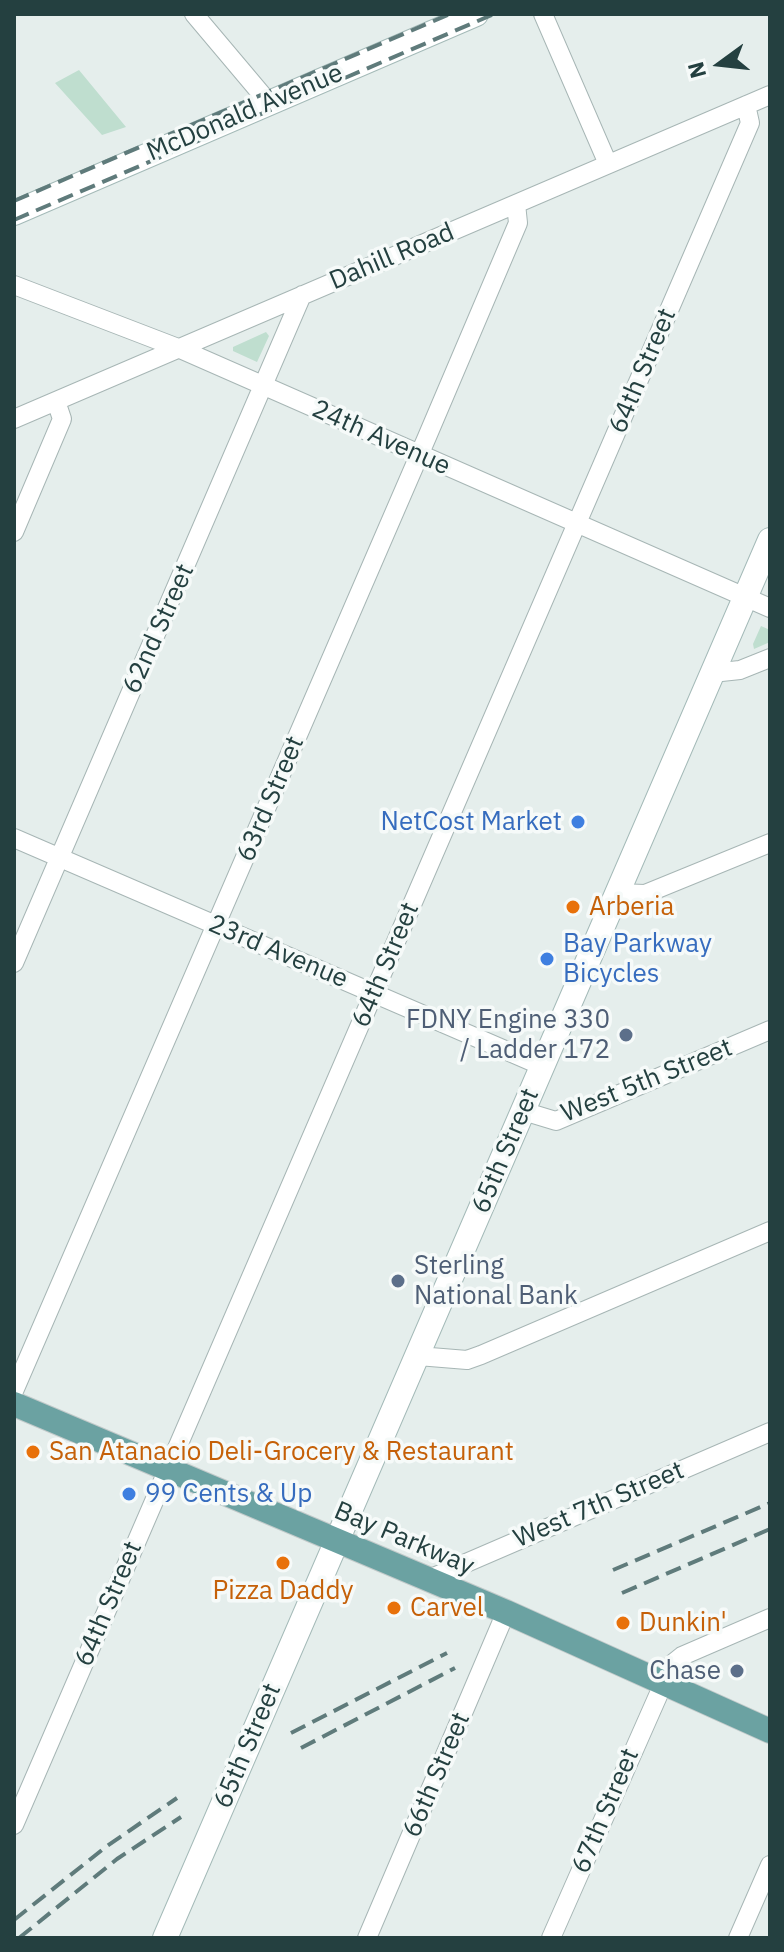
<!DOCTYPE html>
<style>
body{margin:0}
#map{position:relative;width:784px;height:1952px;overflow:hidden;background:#e5eeec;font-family:"IBM Plex Sans",sans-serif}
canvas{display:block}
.frame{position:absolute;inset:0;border:16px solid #244040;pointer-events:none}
.north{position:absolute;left:680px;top:24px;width:80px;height:80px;-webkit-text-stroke:6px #f6faf9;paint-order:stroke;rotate:255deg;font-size:22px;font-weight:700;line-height:32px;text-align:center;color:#244040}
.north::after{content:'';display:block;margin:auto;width:28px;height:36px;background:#244040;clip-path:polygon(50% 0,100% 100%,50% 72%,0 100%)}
</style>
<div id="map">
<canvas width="784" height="1952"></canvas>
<div class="frame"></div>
<div class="north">N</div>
</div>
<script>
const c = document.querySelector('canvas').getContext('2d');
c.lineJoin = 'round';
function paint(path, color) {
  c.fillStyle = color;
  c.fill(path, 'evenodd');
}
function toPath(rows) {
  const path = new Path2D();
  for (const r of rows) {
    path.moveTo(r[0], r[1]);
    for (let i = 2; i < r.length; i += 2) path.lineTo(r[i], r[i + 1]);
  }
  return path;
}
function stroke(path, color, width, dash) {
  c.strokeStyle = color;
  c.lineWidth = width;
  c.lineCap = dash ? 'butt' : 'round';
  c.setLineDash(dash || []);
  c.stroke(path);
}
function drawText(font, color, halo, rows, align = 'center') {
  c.font = font + ' "IBM Plex Sans",sans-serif';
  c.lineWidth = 7;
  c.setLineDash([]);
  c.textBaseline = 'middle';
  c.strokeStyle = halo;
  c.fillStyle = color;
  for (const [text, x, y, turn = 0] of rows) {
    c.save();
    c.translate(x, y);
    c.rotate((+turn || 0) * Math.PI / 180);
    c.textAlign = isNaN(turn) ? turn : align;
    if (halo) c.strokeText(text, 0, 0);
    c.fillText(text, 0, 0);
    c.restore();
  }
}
const green = toPath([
 [79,70,126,127,102,135,55,83],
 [266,332,269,336,257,362,233,351,233,347],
 [761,626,770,630,770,642,754,649,753,644]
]);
const minor = toPath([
 [194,14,269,103],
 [543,14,608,164],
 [14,285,178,348,770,608],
 [14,419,770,95],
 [14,532,62,419,56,401],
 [712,673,740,670,770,658],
 [14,838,542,1066],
 [617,893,645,894,770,843],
 [14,963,302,295],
 [523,1111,556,1121,770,1030],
 [418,1356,467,1360,481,1355,770,1231],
 [14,1391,427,437,518,223,516,204],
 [429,1579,770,1432],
 [14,1825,750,123,746,105],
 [367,1938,506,1612],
 [551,1938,672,1664,682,1656,770,1618],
 [738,1938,770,1865]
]);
const secondary = toPath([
 [14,213,476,14],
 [165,1938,770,540]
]);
const primary = toPath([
 [14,1404,506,1612,770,1731]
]);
const rail = toPath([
 [14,201,450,14],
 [14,220,494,14],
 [613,1570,770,1503],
 [622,1593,770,1529],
 [291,1733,447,1653],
 [301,1748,455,1668],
 [14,1920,107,1846,177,1798],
 [19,1938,117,1859,181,1817]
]);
const markers = [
 [578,822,8,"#3f7fe0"],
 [573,907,8,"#e8710a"],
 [547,959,8,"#3f7fe0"],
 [626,1035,8,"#5c6f8a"],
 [398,1281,8,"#5c6f8a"],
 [33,1452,8,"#e8710a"],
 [129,1494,8,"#3f7fe0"],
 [283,1563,8,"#e8710a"],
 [394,1608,8,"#e8710a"],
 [623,1623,8,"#e8710a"],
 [737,1671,8,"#5c6f8a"]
];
const streetNames = [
 ["McDonald Avenue",245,113,-23],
 ["Dahill Road",392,257,-23],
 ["64th Street",643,371,-67],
 ["24th Avenue",381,438,24],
 ["62nd Street",159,629,-66],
 ["63rd Street",271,799,-67],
 ["23rd Avenue",278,952,23],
 ["64th Street",386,965,-67],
 ["West 5th Street",647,1081,-22],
 ["65th Street",506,1151,-67],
 ["West 7th Street",599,1505,-23],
 ["Bay Parkway",404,1539,23],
 ["64th Street",109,1604,-67],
 ["65th Street",248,1746,-67],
 ["66th Street",437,1775,-67],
 ["67th Street",606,1811,-67]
];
const shopNames = [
 ["NetCost Market",562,822,"right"],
 ["Bay Parkway",563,944],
 ["Bicycles",563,974],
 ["99 Cents & Up",145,1494]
];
const foodNames = [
 ["Arberia",589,907],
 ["San Atanacio Deli-Grocery & Restaurant",49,1452],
 ["Pizza Daddy",283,1591,"center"],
 ["Carvel",410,1608],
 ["Dunkin'",639,1623]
];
const serviceNames = [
 ["FDNY Engine 330",610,1020],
 ["/ Ladder 172",610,1050],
 ["Sterling",414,1266,"left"],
 ["National Bank",414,1296,"left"],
 ["Chase",721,1671]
];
paint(green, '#bfdecf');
stroke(minor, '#a7b6b5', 20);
stroke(secondary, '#a4bab8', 26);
stroke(primary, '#c2caca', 26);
stroke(minor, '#fff', 18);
stroke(secondary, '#fff', 24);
stroke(primary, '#6ba2a2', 24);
stroke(rail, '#5f7b7b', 4, [16, 8]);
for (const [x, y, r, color] of markers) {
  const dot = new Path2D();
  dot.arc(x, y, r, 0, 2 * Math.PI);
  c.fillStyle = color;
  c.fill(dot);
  stroke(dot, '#f6faf9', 3);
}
drawText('26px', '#244040', '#f6faf9', streetNames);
drawText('26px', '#366cbe', '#f6faf9', shopNames, 'left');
drawText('26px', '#c56008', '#f6faf9', foodNames, 'left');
drawText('26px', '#4e5e75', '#f6faf9', serviceNames, 'right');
</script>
